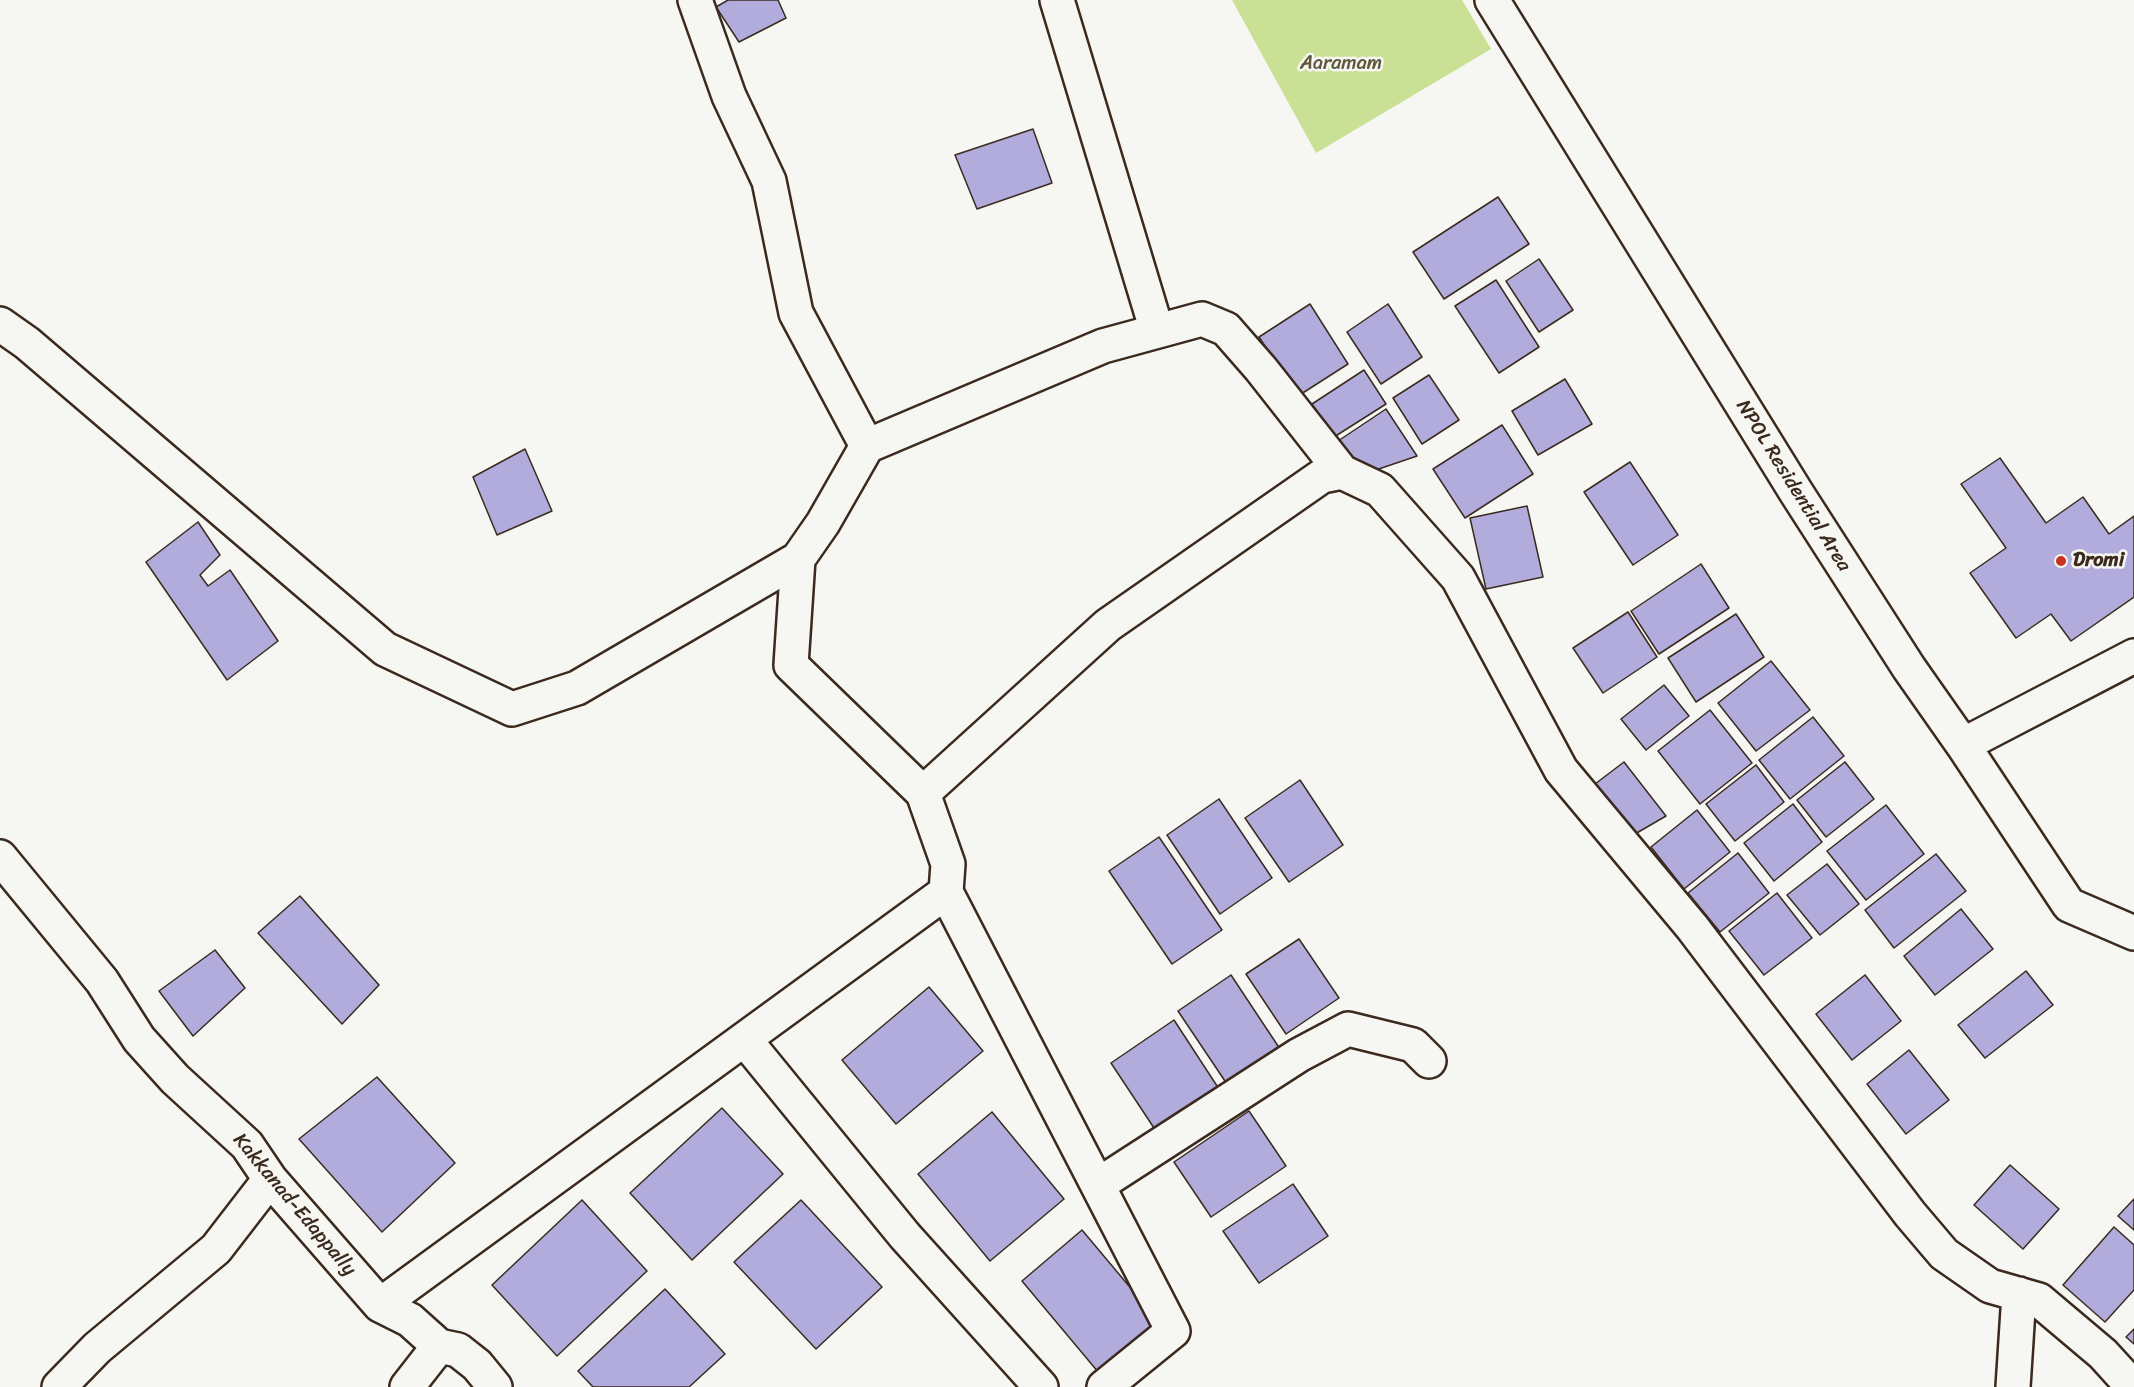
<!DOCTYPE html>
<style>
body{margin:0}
canvas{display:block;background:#f6f6f2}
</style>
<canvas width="2134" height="1387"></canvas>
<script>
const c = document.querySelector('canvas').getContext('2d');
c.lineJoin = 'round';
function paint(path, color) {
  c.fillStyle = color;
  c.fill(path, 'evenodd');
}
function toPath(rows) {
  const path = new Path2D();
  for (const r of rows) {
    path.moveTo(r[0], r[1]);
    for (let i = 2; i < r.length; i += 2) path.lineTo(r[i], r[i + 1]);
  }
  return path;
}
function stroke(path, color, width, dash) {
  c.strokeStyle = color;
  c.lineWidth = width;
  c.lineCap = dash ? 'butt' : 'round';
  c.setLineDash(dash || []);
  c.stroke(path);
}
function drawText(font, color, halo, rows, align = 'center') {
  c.font = font + ' Sriracha,sans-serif';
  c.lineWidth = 5;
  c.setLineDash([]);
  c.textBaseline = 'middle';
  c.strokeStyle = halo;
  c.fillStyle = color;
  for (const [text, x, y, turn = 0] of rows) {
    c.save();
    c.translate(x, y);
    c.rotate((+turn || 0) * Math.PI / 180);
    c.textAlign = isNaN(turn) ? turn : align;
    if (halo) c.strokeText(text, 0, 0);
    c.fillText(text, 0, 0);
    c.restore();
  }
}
const green = toPath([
 [1232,0,1462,0,1491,49,1316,153]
]);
const building = toPath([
 [728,0,778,0,786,18,739,42,716,7,728,0],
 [1033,129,1052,183,977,209,955,155,1033,129],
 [1498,197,1529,244,1444,299,1413,252,1498,197],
 [1539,259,1573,310,1539,332,1506,281,1539,259],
 [1496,280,1539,347,1499,373,1455,306,1496,280],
 [1310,304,1348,364,1298,396,1259,337,1310,304],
 [1388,304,1422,357,1381,384,1347,332,1388,304],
 [1364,370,1386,404,1334,437,1312,404,1364,370],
 [1429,375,1459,420,1422,444,1393,398,1429,375],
 [1565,379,1592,424,1538,455,1512,411,1565,379],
 [1386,409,1417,456,1367,473,1338,441,1386,409],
 [1502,425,1533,474,1465,518,1433,469,1502,425],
 [525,449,552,511,497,535,473,477,525,449],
 [2000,458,2046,523,2083,497,2109,534,2134,516,2134,597,2071,641,2051,614,2016,638,1970,573,2006,548,1961,484,2000,458],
 [1630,462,1678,535,1633,565,1584,492,1630,462],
 [1527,506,1543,577,1486,589,1470,518,1527,506],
 [198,522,220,555,200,575,208,586,230,570,278,641,227,680,146,562,198,522],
 [1701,564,1729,608,1659,654,1631,611,1701,564],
 [1628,612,1657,657,1603,693,1573,648,1628,612],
 [1736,614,1764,657,1696,702,1668,658,1736,614],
 [1771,661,1810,710,1756,751,1718,703,1771,661],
 [1664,685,1689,716,1646,750,1621,719,1664,685],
 [1710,710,1752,763,1700,804,1658,751,1710,710],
 [1813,717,1844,756,1790,799,1759,760,1813,717],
 [1624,762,1666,816,1635,834,1595,784,1624,762],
 [1845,762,1874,799,1826,837,1797,800,1845,762],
 [1756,765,1784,802,1735,841,1706,804,1756,765],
 [1300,780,1343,845,1289,882,1245,818,1300,780],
 [1219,799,1272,878,1220,914,1167,835,1219,799],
 [1793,804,1822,842,1774,881,1744,843,1793,804],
 [1886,805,1924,854,1866,900,1827,851,1886,805],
 [1697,810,1730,852,1684,889,1651,847,1697,810],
 [1159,837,1222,930,1172,964,1109,871,1159,837],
 [1738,853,1769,893,1720,932,1688,893,1738,853],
 [1936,854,1966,891,1894,948,1865,910,1936,854],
 [1827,864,1859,904,1820,935,1787,895,1827,864],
 [1777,893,1812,938,1764,975,1729,931,1777,893],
 [300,896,379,985,342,1024,258,933,300,896],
 [1961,909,1993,949,1935,995,1904,956,1961,909],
 [1299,939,1339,998,1286,1034,1246,974,1299,939],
 [215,950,245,988,193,1036,159,991,215,950],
 [2026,971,2053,1005,1985,1058,1958,1025,2026,971],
 [1231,975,1282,1052,1229,1087,1178,1011,1231,975],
 [1865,975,1901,1021,1852,1060,1816,1014,1865,975],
 [929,987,983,1051,896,1124,842,1060,929,987],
 [1174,1020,1219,1089,1156,1131,1111,1063,1174,1020],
 [1909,1050,1949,1100,1906,1134,1867,1084,1909,1050],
 [377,1077,455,1163,382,1232,299,1139,377,1077],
 [722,1108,783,1174,692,1260,630,1193,722,1108],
 [1249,1111,1286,1166,1211,1217,1174,1162,1249,1111],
 [992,1112,1064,1199,990,1261,918,1174,992,1112],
 [2010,1165,2059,1209,2023,1249,1974,1205,2010,1165],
 [1293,1184,1328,1236,1259,1283,1223,1231,1293,1184],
 [2134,1199,2134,1230,2118,1216,2134,1199],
 [582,1200,647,1271,557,1356,492,1285,582,1200],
 [801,1200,882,1287,816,1349,734,1262,801,1200],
 [2114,1227,2134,1245,2134,1290,2105,1322,2063,1285,2114,1227],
 [1082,1230,1165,1329,1104,1379,1022,1281,1082,1230],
 [665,1289,725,1354,689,1387,593,1387,578,1371,665,1289],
 [2134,1329,2134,1344,2126,1337,2134,1329]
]);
const minor = toPath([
 [695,0,729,96,769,181,796,313,867,446],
 [1057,0,1157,331],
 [1492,0,1796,492,1909,668,1963,745,2069,905,2134,933],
 [0,324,27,343,385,649,512,709,577,688,798,559],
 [1963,745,2134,656],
 [923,793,1108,625,1322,476,1342,472],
 [0,857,102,981,139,1039,175,1079,247,1145,270,1179,380,1305,410,1320,439,1346,458,1350,477,1365,495,1387],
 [745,1040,905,1236,1041,1387],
 [1098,1185,1299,1055,1348,1029,1413,1045,1429,1061],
 [380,1305,946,892],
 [59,1387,97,1348,216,1249,270,1179],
 [407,1387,439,1346],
 [1104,1387,1173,1331,946,892,948,864,923,793,791,665,798,559,823,523,867,446,1103,346,1202,319,1226,329,1261,369,1342,472,1380,490,1458,578,1561,770,1692,927,1910,1214,1944,1254,1990,1286,2039,1300,2103,1354,2133,1387],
 [2013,1387,2019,1294]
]);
const markers = [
 [2061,561,6,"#c8321e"]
];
const parkNames = [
 ["Aaramam",1341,64]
];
const streetNames = [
 ["NPOL Residential Area",1793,486,58],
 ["Kakkanad-Edappally",294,1205,50]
];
const poiNames = [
 ["Dromi",2073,561]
];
paint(green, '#cae095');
paint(building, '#b2acdd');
stroke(building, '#3b2a1e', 1.5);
stroke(minor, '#3b2a1e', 38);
stroke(minor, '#f6f6f2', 33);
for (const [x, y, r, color] of markers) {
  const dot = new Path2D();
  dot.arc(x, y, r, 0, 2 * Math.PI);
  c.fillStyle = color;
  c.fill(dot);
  stroke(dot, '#f6f6f2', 2);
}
drawText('20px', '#5f583c', '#f6f6f2', parkNames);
drawText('20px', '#3b2a1e', '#f6f6f2', streetNames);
drawText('bold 20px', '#3b2a1e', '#f6f6f2', poiNames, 'left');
</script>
